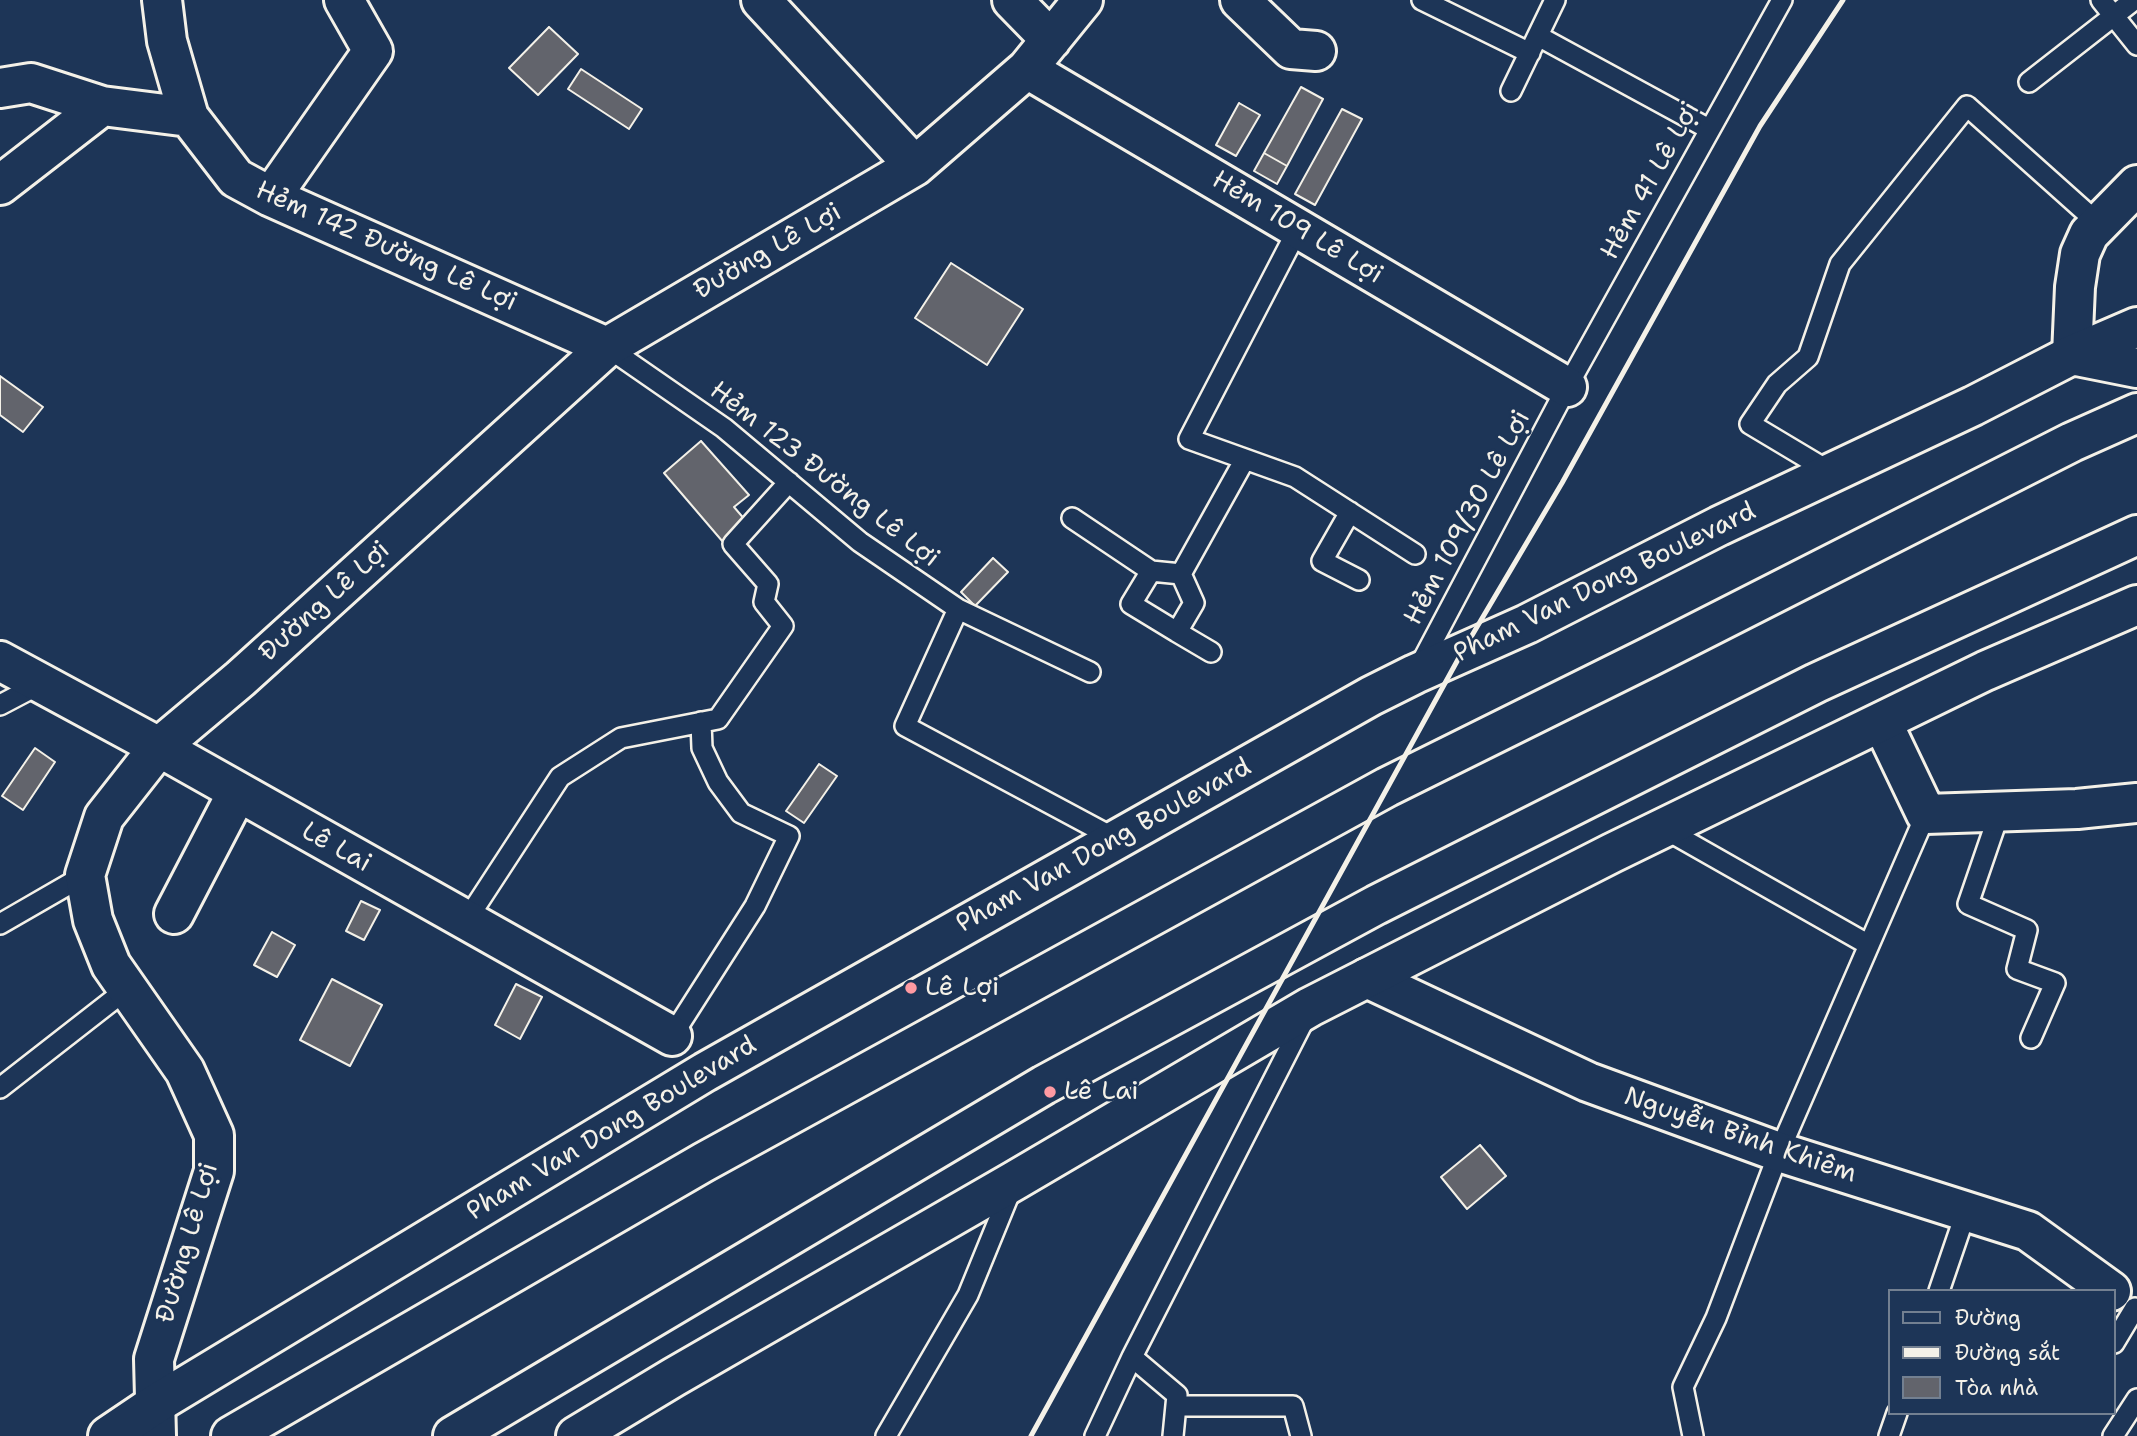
<!DOCTYPE html>
<meta charset="utf-8">
<style>
body{margin:0}
#map{position:relative;width:2137px;height:1436px;overflow:hidden;background:#1d3557;font-family:"Shantell Sans",sans-serif}
canvas{display:block}
.legend{position:absolute;left:1888px;top:1289px;width:228px;height:126px;box-sizing:border-box;background:#1d3557;border:2px solid #738091;margin:0;padding:9px 12px;list-style:none;font-size:21px;color:#f4f1e8}
.legend li{display:flex;align-items:center;gap:14px;height:35px}
.legend b{width:35px;border:2px solid #738091}
</style>
<div id="map">
<canvas width="2137" height="1436"></canvas>
<ul class="legend">
<li><b style="height:9px;background:#1d3557"></b>Đường</li>
<li><b style="height:9px;background:#f4f1e8"></b>Đường sắt</li>
<li><b style="height:19px;background:#62646c"></b>Tòa nhà</li>
</ul>
</div>
<script>
const c = document.querySelector('canvas').getContext('2d');
c.lineJoin = 'round';
function paint(path, color) {
  c.fillStyle = color;
  c.fill(path, 'evenodd');
}
function toPath(rows) {
  const path = new Path2D();
  for (const r of rows) {
    path.moveTo(r[0], r[1]);
    for (let i = 2; i < r.length; i += 2) path.lineTo(r[i], r[i + 1]);
  }
  return path;
}
function stroke(path, color, width, dash) {
  c.strokeStyle = color;
  c.lineWidth = width;
  c.lineCap = dash ? 'butt' : 'round';
  c.setLineDash(dash || []);
  c.stroke(path);
}
function drawText(font, color, halo, rows, align = 'center') {
  c.font = font + ' "Shantell Sans",sans-serif';
  c.lineWidth = 5;
  c.setLineDash([]);
  c.textBaseline = 'middle';
  c.strokeStyle = halo;
  c.fillStyle = color;
  for (const [text, x, y, turn = 0] of rows) {
    c.save();
    c.translate(x, y);
    c.rotate((+turn || 0) * Math.PI / 180);
    c.textAlign = isNaN(turn) ? turn : align;
    if (halo) c.strokeText(text, 0, 0);
    c.fillText(text, 0, 0);
    c.restore();
  }
}
const building = toPath([
 [549,27,578,54,538,95,509,68,549,27],
 [581,69,642,109,629,129,568,89,581,69],
 [1301,87,1323,99,1287,166,1264,153,1301,87],
 [1239,103,1260,115,1236,156,1216,145,1239,103],
 [1342,109,1362,119,1315,205,1295,194,1342,109],
 [1264,153,1287,166,1277,184,1254,171,1264,153],
 [951,263,1023,309,987,365,915,318,951,263],
 [0,376,43,407,23,432,0,415,0,376],
 [701,441,749,495,734,507,746,521,723,542,664,473,701,441],
 [993,558,1008,572,975,606,961,592,993,558],
 [35,748,55,762,23,810,2,796,35,748],
 [819,764,837,776,804,823,786,811,819,764],
 [361,901,380,910,364,940,346,931,361,901],
 [272,932,295,945,277,977,254,965,272,932],
 [332,979,382,1005,350,1066,300,1040,332,979],
 [516,984,542,997,520,1039,495,1025,516,984],
 [1480,1145,1506,1176,1467,1209,1441,1177,1480,1145]
]);
const lane = toPath([
 [1422,0,1530,53],
 [2101,0,2137,45],
 [1538,36,1709,129],
 [2029,82,2134,0],
 [1511,91,1555,0],
 [1298,229,1189,439,1295,477,1415,554],
 [607,347,724,428,860,542,958,609,1090,672],
 [1832,473,1750,424,1777,384,1808,357,1840,264,1967,106,2099,224],
 [1350,512,1322,561,1359,580],
 [1072,518,1151,571,1181,574],
 [1151,571,1131,604,1177,632],
 [958,609,905,726,1116,839],
 [1211,652,1177,632,1194,603,1181,574,1245,459],
 [1418,669,1567,387,1782,0],
 [0,705,40,684],
 [2000,811,1968,904,2027,930,2017,969,2055,983,2031,1038],
 [1663,828,1869,945],
 [466,921,560,777,621,738,718,719,783,626,764,602,768,584,733,544,789,482],
 [0,924,85,875],
 [672,1036,755,906,789,836,741,813,718,782,702,748,701,722],
 [0,1088,127,989],
 [1939,1291,1966,1212],
 [2114,1343,2135,1308],
 [1132,1357,1177,1395,1173,1436],
 [1176,1406,1293,1406,1301,1436],
 [886,1436,968,1295,1013,1185],
 [1095,1436,1132,1357,1305,1018],
 [1693,1436,1683,1387,1716,1318,1779,1152,1926,814],
 [1889,1436,1897,1413],
 [2113,1436,2137,1399]
]);
const street = toPath([
 [162,0,167,41,189,117,236,178,271,197,607,347],
 [761,0,915,166],
 [1012,0,1051,40],
 [1240,0,1291,49,1316,51],
 [1027,69,1567,387],
 [0,88,31,83,102,106,189,117],
 [0,185,102,106],
 [271,197,373,51,344,0],
 [2072,355,2075,287,2080,254,2089,234,2137,185],
 [0,661,159,747,672,1036],
 [1882,722,1926,814,2077,809,2137,803],
 [174,914,237,793],
 [156,1436,154,1359,214,1171,214,1135,185,1071,111,965,93,920,85,875,104,817,159,747,240,679,607,347,915,166,1027,69,1083,0]
]);
const secondary = toPath([
 [1367,978,1588,1082,1779,1152,2028,1231,2111,1291]
]);
const primary = toPath([
 [2072,355,2137,368],
 [108,1436,154,1405,705,1072,1371,696,1415,674,1527,624,1719,526,1973,406,2072,355,2137,327],
 [576,1436,674,1377,1014,1181,1310,1007,1612,853,1985,671,2137,605]
]);
const highway = toPath([
 [231,1436,704,1162,1387,787,1649,657,2072,442,2137,413],
 [453,1436,1044,1085,1376,905,1816,683,2137,535]
]);
const rail = toPath([
 [1031,1436,1461,654,1562,483,1760,126,1843,0]
]);
const markers = [
 [911,988,7,"#ff9aa2"],
 [1050,1092,7,"#ff9aa2"]
];
const streetNames = [
 ["Hẻm 41 Lê Lợi",1651,181,-61],
 ["Hẻm 109 Lê Lợi",1297,228,31],
 ["Hẻm 142 Đường Lê Lợi",386,247,24],
 ["Đường Lê Lợi",768,252,-30],
 ["Hẻm 123 Đường Lê Lợi",824,475,38],
 ["Hẻm 109/30 Lê Lợi",1468,518,-62],
 ["Pham Van Dong Boulevard",1605,583,-26],
 ["Đường Lê Lợi",325,602,-42],
 ["Pham Van Dong Boulevard",1104,846,-29],
 ["Lê Lai",336,848,29],
 ["Pham Van Dong Boulevard",612,1129,-31],
 ["Nguyễn Bỉnh Khiêm",1740,1136,19],
 ["Đường Lê Lợi",188,1243,-74]
];
const poiNames = [
 ["Lê Lợi",925,988],
 ["Lê Lai",1064,1092]
];
paint(building, '#62646c');
stroke(building, '#f4f1e8', 2);
stroke(lane, '#f4f1e8', 24);
stroke(street, '#f4f1e8', 44);
stroke(secondary, '#f4f1e8', 44);
stroke(primary, '#f4f1e8', 44);
stroke(highway, '#f4f1e8', 44);
stroke(lane, '#1d3557', 19);
stroke(street, '#1d3557', 38);
stroke(secondary, '#1d3557', 38);
stroke(primary, '#1d3557', 38);
stroke(highway, '#1d3557', 38);
stroke(rail, '#f4f1e8', 5);
for (const [x, y, r, color] of markers) {
  const dot = new Path2D();
  dot.arc(x, y, r, 0, 2 * Math.PI);
  c.fillStyle = color;
  c.fill(dot);
  stroke(dot, '#1d3557', 2.5);
}
drawText('26px', '#f4f1e8', '#1d3557', streetNames);
drawText('26px', '#f4f1e8', '#1d3557', poiNames, 'left');
</script>
